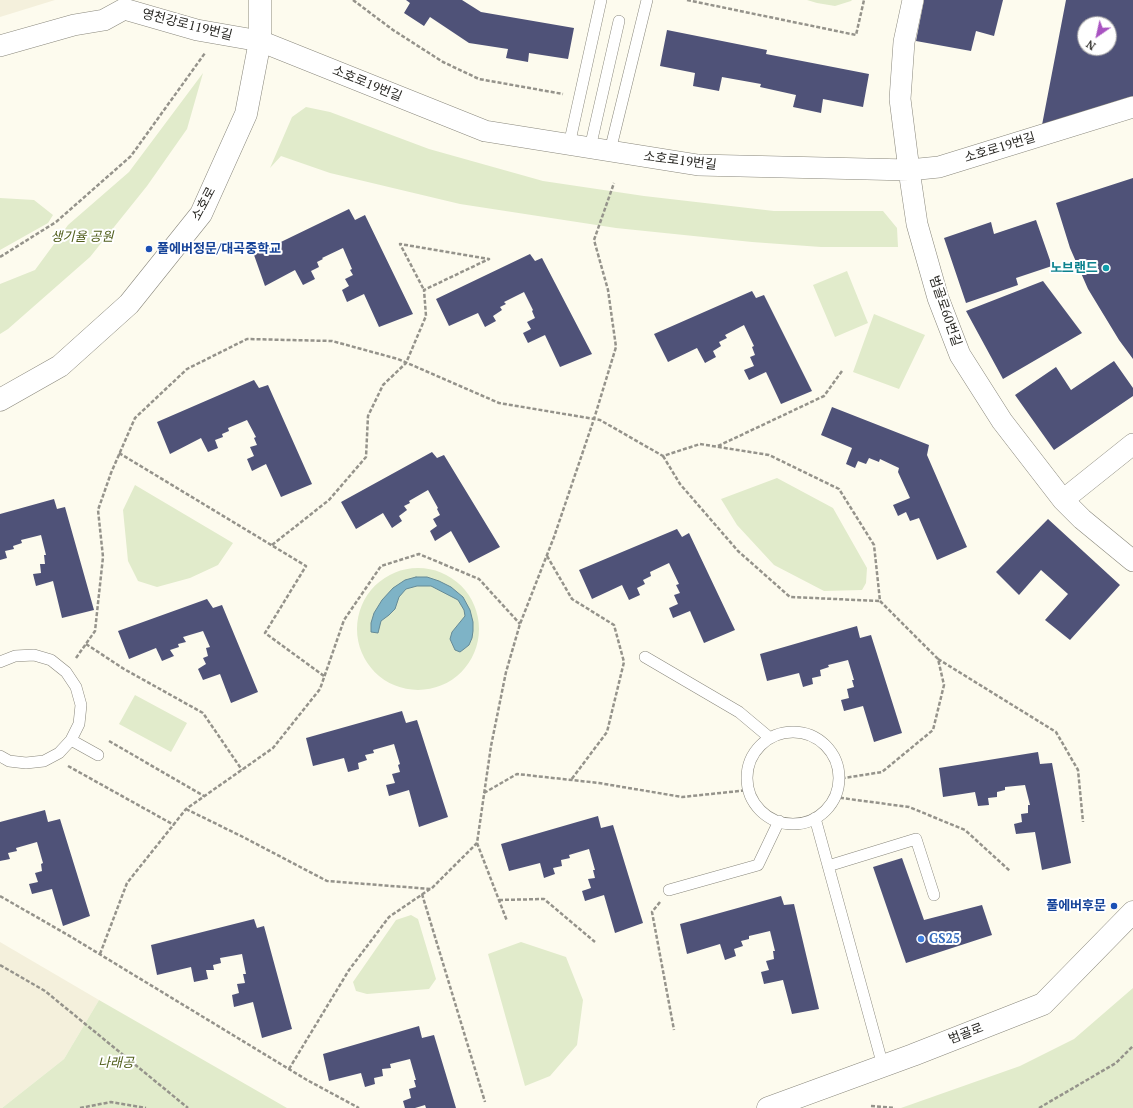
<!DOCTYPE html>
<meta charset="utf-8">
<style>
body{margin:0}
#map{position:relative;width:1133px;height:1108px;overflow:hidden;background:#fdfbee;font-family:"PT Serif",serif}
canvas{display:block}
.north{position:absolute;left:1077px;top:16px;width:40px;height:40px;box-sizing:border-box;background:#fff;border:1px solid #aaa9a8;border-radius:50%;rotate:214deg;font-size:11px;font-weight:700;line-height:16px;text-align:center;color:#2a2925}
.north::after{content:'';display:block;margin:auto;width:14px;height:18px;background:#a853c1;clip-path:polygon(50% 0,100% 100%,50% 72%,0 100%)}
</style>
<div id="map">
<canvas width="1133" height="1108"></canvas>
<div class="north">N</div>
</div>
<script>
const c = document.querySelector('canvas').getContext('2d');
c.lineJoin = 'round';
function paint(path, color) {
  c.fillStyle = color;
  c.fill(path, 'evenodd');
}
function toPath(rows) {
  const path = new Path2D();
  for (const r of rows) {
    if (r.length === 3) {
      path.moveTo(r[0] + r[2], r[1]);
      path.arc(r[0], r[1], r[2], 0, 2 * Math.PI);
      continue;
    }
    path.moveTo(r[0], r[1]);
    for (let i = 2; i < r.length; i += 2) path.lineTo(r[i], r[i + 1]);
  }
  return path;
}
function stroke(path, color, width, dash) {
  c.strokeStyle = color;
  c.lineWidth = width;
  c.lineCap = dash ? 'butt' : 'round';
  c.setLineDash(dash || []);
  c.stroke(path);
}
function drawText(font, color, halo, rows, align = 'center') {
  c.font = font + ' "PT Serif","Noto Sans KR",serif';
  c.lineWidth = 4;
  c.setLineDash([]);
  c.textBaseline = 'middle';
  c.strokeStyle = halo;
  c.fillStyle = color;
  for (const [text, x, y, turn = 0] of rows) {
    c.save();
    c.translate(x, y);
    c.rotate((+turn || 0) * Math.PI / 180);
    c.textAlign = isNaN(turn) ? turn : align;
    if (halo) c.strokeText(text, 0, 0);
    c.fillText(text, 0, 0);
    c.restore();
  }
}
const built = toPath([
 [0,0,55,0,0,17],
 [0,942,99,1000,64,1059,2,1108,0,1108]
]);
const green = toPath([
 [807,0,852,0,851,1,835,6,817,3],
 [203,73,187,129,147,186,90,257,8,329,0,334,0,284,35,270,68,225,129,172],
 [306,107,330,112,429,149,543,181,644,196,774,211,883,211,897,228,898,247,821,247,752,242,616,228,460,204,330,173,281,156,270,168,292,117],
 [0,198,34,200,53,215,48,223,0,250],
 [847,271,868,323,835,337,813,285],
 [874,314,925,335,899,389,853,372],
 [777,478,833,508,867,568,866,583,862,590,824,591,774,565,737,525,721,499],
 [135,485,233,543,218,565,190,578,157,587,138,581,128,561,123,510],
 [418,629,61],
 [135,695,187,723,171,752,119,724],
 [411,915,418,919,436,979,429,989,367,994,356,991,353,982,396,920],
 [521,942,566,957,583,1000,577,1045,550,1076,525,1086,488,954],
 [1133,988,1133,1108,901,1108,1020,1066,1074,1039],
 [99,1000,287,1108,2,1108,64,1059]
]);
const water = toPath([
 [416,577,427,577,439,581,451,587,463,597,470,610,473,622,473,631,472,638,469,645,464,649,460,652,455,650,450,639,452,632,465,616,464,610,458,600,431,586,417,586,406,589,399,597,395,609,389,615,381,621,378,633,371,632,371,623,374,613,382,600,393,588,405,580,416,577]
]);
const building = toPath([
 [406,0,462,0,481,12,574,28,568,59,529,53,528,62,506,58,508,49,469,43,430,17,424,26,404,13,410,3],
 [924,0,1003,0,994,36,976,31,971,51,916,41],
 [1066,0,1133,0,1133,96,1042,125],
 [1085,24,1109,24,1109,48,1085,48],
 [667,30,767,50,766,54,869,74,863,107,823,99,821,113,793,107,796,95,760,87,761,84,722,77,719,91,693,86,695,73,660,66],
 [1133,178,1133,359,1119,340,1088,289,1070,248,1056,203],
 [349,209,355,220,365,215,413,314,379,327,364,294,347,302,342,290,349,286,345,279,353,275,350,270,352,269,343,248,322,258,323,259,317,262,319,267,311,271,315,279,303,285,295,270,265,286,254,255],
 [1036,220,1052,266,1016,278,1018,285,966,303,944,238,991,222,994,234],
 [530,254,535,261,542,258,592,354,560,367,545,335,528,343,523,333,531,329,527,322,535,318,532,311,533,310,524,292,504,302,506,304,500,307,502,310,493,316,496,321,485,327,478,313,449,326,436,299],
 [1043,281,1082,333,1003,379,966,311],
 [752,291,756,298,764,295,812,391,781,404,766,372,749,380,744,370,754,366,750,357,755,355,752,347,754,346,744,325,725,335,727,338,719,342,721,346,713,351,716,357,705,363,697,348,668,362,654,334],
 [1114,361,1133,388,1133,396,1054,450,1015,395,1056,367,1071,390],
 [254,380,259,388,268,385,312,484,281,497,266,464,252,471,247,459,254,456,250,447,257,445,254,438,256,437,247,420,228,428,229,431,222,434,223,437,215,440,218,448,208,452,201,438,170,454,157,422],
 [832,407,929,445,927,455,967,547,937,560,919,518,910,521,906,512,898,516,893,505,910,498,898,472,899,468,880,459,879,462,869,458,866,464,858,461,855,468,846,464,852,448,821,435],
 [432,452,437,458,444,455,500,547,469,563,451,531,435,541,430,531,437,526,433,519,440,515,437,509,438,508,428,490,409,501,410,503,404,506,407,510,399,516,402,521,392,528,383,513,356,529,341,502],
 [54,499,57,509,65,507,94,610,62,618,53,581,36,586,33,574,41,573,40,564,45,564,44,555,46,555,41,535,21,540,22,543,13,546,14,549,5,551,7,558,0,560,0,514],
 [1048,519,1120,585,1070,640,1045,620,1068,594,1041,570,1019,595,996,572],
 [677,529,682,537,689,533,735,630,704,643,690,611,673,618,669,608,678,604,674,595,680,593,676,585,679,584,669,563,650,572,651,576,643,580,645,584,637,588,640,595,629,600,622,585,592,599,579,570],
 [207,599,213,608,222,605,258,692,231,703,220,674,203,680,198,669,206,664,203,658,208,656,206,648,210,647,203,631,183,637,186,642,178,644,179,647,170,650,174,656,162,661,156,648,129,659,118,631],
 [857,626,860,638,871,635,902,733,874,742,863,706,844,711,841,700,849,698,847,689,854,687,852,680,854,680,848,660,828,665,829,667,820,670,821,676,812,678,813,684,803,687,799,673,767,681,760,654],
 [402,711,406,723,417,720,448,817,419,827,409,790,389,796,386,785,395,783,392,774,400,772,398,765,400,764,394,744,373,750,374,753,365,755,367,760,358,763,359,769,348,772,344,758,313,766,306,738],
 [1038,752,1040,764,1052,763,1071,863,1042,870,1035,832,1016,834,1014,824,1022,822,1021,814,1028,813,1028,805,1030,805,1025,785,1005,787,1005,790,997,792,997,797,988,798,989,805,978,806,975,792,943,797,939,768],
 [45,810,48,822,60,819,90,916,63,926,52,889,32,894,29,884,38,882,35,873,42,871,41,864,43,863,37,842,16,848,17,851,8,853,10,859,0,861,0,822],
 [598,816,601,828,613,825,643,923,615,933,604,895,585,901,582,891,591,888,588,879,595,878,593,870,595,870,589,849,569,855,570,858,561,860,562,866,553,868,555,874,544,878,540,863,509,871,501,844],
 [902,858,924,920,982,905,992,935,906,963,873,867],
 [781,896,784,905,794,904,819,1009,792,1014,783,980,764,984,761,972,769,970,766,961,774,959,773,951,775,951,770,931,749,936,749,939,741,941,743,946,734,949,736,956,725,960,720,944,687,954,680,924],
 [254,919,257,928,264,926,292,1029,262,1038,253,1002,234,1007,232,995,239,993,237,984,245,983,243,974,246,974,242,954,220,958,221,963,213,965,214,970,206,970,208,979,194,982,191,967,157,975,151,945],
 [419,1026,422,1038,434,1035,456,1108,426,1108,425,1105,415,1108,405,1108,403,1101,411,1098,409,1089,416,1087,414,1080,416,1080,410,1059,390,1064,391,1068,382,1069,383,1076,374,1078,375,1084,365,1087,361,1073,329,1081,323,1054]
]);
const path = toPath([
 [353,0,393,30,443,62,479,79,563,94],
 [687,0,856,35,864,0],
 [0,257,56,222,131,156,205,53],
 [718,446,824,396,842,371],
 [119,453,306,566,265,633,324,676],
 [663,456,680,484,738,551,790,597,880,601],
 [272,545,329,500,366,457,368,416,383,385,406,363,426,316,424,290,489,259,400,244,424,290],
 [547,556,572,599,614,625,624,662,607,732,571,780],
 [86,644,124,669,203,713,242,770],
 [76,658,95,631,103,557,98,510,111,473,135,418,187,369,247,339,332,341,398,359,499,403,600,420,663,456,700,444,769,455,839,489,874,545,880,601,938,659,944,685,933,730,882,772,838,779],
 [938,659,1056,732,1078,770,1083,822],
 [109,741,204,796],
 [68,766,174,825],
 [484,793,517,774,599,783,682,797,749,790],
 [834,797,909,807,965,830,1010,871],
 [186,809,243,837,327,881,431,889,477,843,491,746,506,672,520,624,554,537,594,419,616,347,608,290,594,240,614,183],
 [477,843,507,921],
 [422,894,485,1102],
 [0,896,73,938,307,1080,359,1108],
 [499,900,544,899,595,942],
 [660,902,652,912,674,1030],
 [100,954,127,883,186,809,273,748,320,689,344,620,381,566,419,554,479,579,520,624],
 [0,965,45,991,188,1108],
 [289,1069,349,970,389,917,430,889],
 [871,1106,895,1108],
 [80,1108,111,1102,146,1108],
 [1039,1108,1116,1063,1133,1046]
]);
const service = toPath([
 [569,145,601,0],
 [590,148,619,21],
 [610,151,647,0],
 [645,657,739,712,770,738],
 [0,662,15,656,34,655,51,660,66,672,76,687,81,705,79,724,71,740,59,753,44,761,26,763,9,761,0,756],
 [793,778,46],
 [71,740,98,755],
 [815,818,883,1066],
 [828,866,916,839,934,895],
 [669,890,758,865,779,821]
]);
const minor = toPath([
 [913,0,904,42,900,99,909,170,917,224,938,298,960,355,1002,421,1063,500,1082,519,1133,561],
 [0,46,74,25,104,20,124,9,197,30,260,41,485,131,698,165,909,170,939,167,1133,107],
 [1063,500,1133,444]
]);
const tertiary = toPath([
 [0,400,60,366,129,304,201,214,246,114,260,41,260,0],
 [768,1108,913,1055,1043,1004,1133,912]
]);
const markers = [
 [149,249,4,"#1a4fb4"],
 [1106,268,4,"#0f9aa8"],
 [1114,906,4,"#1a4fb4"],
 [921,939,4,"#3f7fe0"]
];
const streetNames = [
 ["영천강로119번길",187,25,14],
 ["소호로19번길",367,84,22],
 ["소호로19번길",1000,148,-17],
 ["소호로19번길",680,161,7],
 ["소호로",204,204,-62],
 ["범골로60번길",945,311,71],
 ["범골로",966,1034,-21]
];
const parkNames = [
 ["생기율 공원",82,237],
 ["나래공",116,1063]
];
const transitNames = [
 ["풀에버정문/대곡중학교",157,249],
 ["풀에버후문",1106,906,"right"]
];
const cultureNames = [
 ["노브랜드",1098,268]
];
const shopNames = [
 ["GS25",929,939]
];
paint(built, '#f4f0dc');
paint(green, '#e1ebcb');
paint(water, '#7eb3c6');
stroke(water, '#658a96', 1);
paint(building, '#4f5278');
stroke(service, '#89877c', 12);
stroke(minor, '#89877c', 22);
stroke(tertiary, '#89877c', 23);
stroke(path, '#95938b', 2.5, [4, 2]);
stroke(service, '#fff', 11);
stroke(minor, '#fff', 21);
stroke(tertiary, '#fff', 22);
for (const [x, y, r, color] of markers) {
  const dot = new Path2D();
  dot.arc(x, y, r, 0, 2 * Math.PI);
  c.fillStyle = color;
  c.fill(dot);
  stroke(dot, '#fff', 1.5);
}
drawText('13px', '#2a2925', '#fff', streetNames);
drawText('italic 13px', '#515f1d', '#fff', parkNames);
drawText('bold 13px', '#164399', '#fff', transitNames, 'left');
drawText('bold 13px', '#0d838f', '#fff', cultureNames, 'right');
drawText('bold 13px', '#366cbe', '#fff', shopNames, 'left');
</script>
